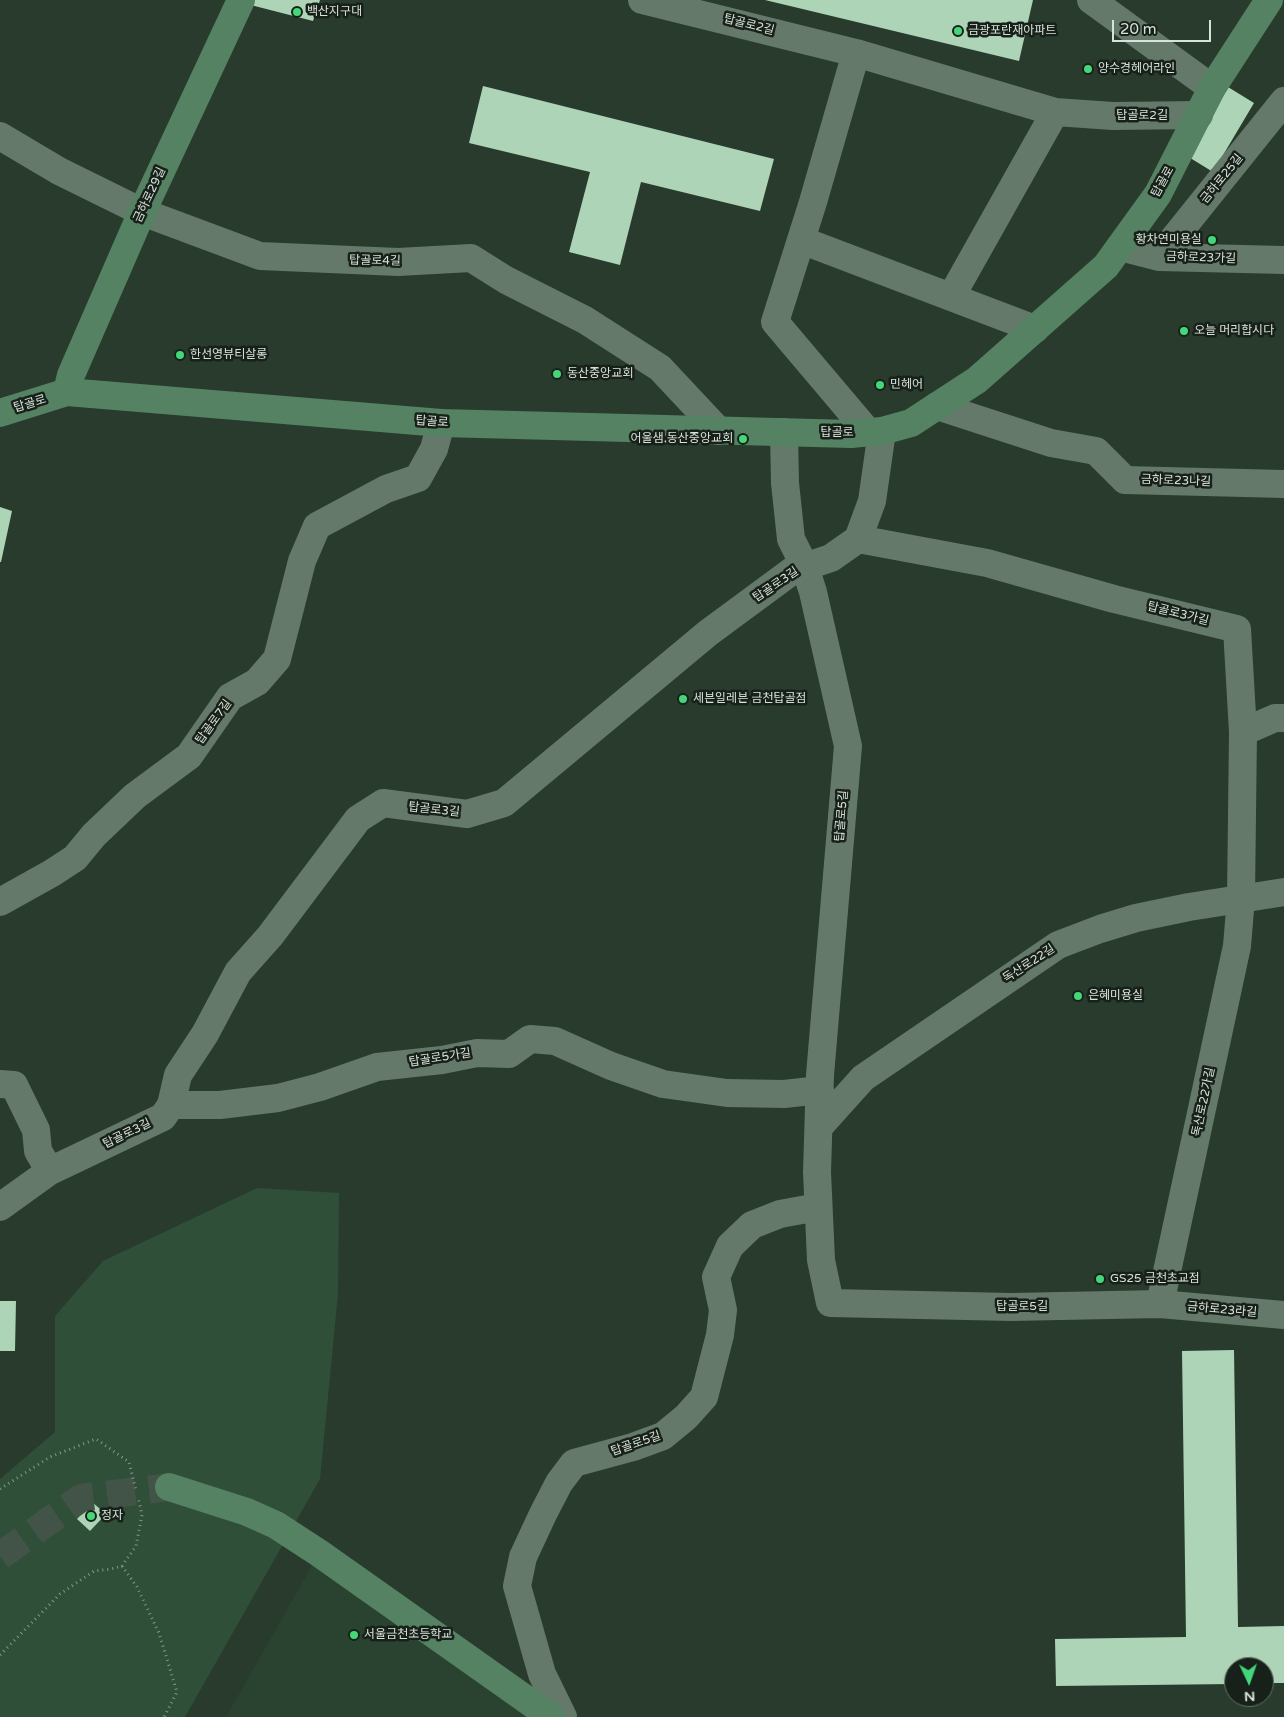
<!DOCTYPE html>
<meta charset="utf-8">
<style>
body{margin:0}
#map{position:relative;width:1284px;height:1717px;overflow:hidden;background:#283b2d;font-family:"Varela Round",sans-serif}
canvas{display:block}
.north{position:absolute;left:1224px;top:1657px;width:50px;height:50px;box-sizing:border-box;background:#172019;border:1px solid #646e66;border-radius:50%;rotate:177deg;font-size:14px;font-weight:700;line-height:20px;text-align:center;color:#d7e3d9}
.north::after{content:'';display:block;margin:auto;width:18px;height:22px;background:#44d77a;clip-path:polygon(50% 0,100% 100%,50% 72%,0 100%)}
.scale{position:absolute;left:1112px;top:20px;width:99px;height:22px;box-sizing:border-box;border:2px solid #d7e3d9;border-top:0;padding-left:6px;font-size:15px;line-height:18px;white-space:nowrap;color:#d7e3d9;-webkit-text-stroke:4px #172019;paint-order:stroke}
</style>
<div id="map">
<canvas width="1284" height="1717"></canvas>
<div class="north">N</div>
<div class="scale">20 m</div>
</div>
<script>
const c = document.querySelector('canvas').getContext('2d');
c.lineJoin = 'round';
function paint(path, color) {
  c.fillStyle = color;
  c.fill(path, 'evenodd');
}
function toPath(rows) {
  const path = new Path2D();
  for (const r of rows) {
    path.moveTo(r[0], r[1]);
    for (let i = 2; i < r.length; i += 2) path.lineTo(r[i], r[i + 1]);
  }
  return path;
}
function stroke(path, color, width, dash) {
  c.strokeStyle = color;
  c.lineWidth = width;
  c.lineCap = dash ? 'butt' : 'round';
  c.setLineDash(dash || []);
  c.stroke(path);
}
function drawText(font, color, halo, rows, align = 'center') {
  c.font = font + ' "Varela Round","Noto Sans KR",sans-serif';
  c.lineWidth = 5;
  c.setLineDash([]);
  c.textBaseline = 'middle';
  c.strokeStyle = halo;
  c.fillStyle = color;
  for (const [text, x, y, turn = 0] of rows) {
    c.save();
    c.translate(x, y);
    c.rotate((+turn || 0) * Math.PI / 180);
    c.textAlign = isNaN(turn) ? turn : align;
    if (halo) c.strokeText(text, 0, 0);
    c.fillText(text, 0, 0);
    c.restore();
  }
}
const built = toPath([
 [319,1553,551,1717,226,1717]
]);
const green = toPath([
 [257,1188,339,1193,338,1294,320,1479,185,1717,0,1717,0,1479,55,1432,55,1316,103,1261]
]);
const building = toPath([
 [244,0,320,0,313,21,243,3],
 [765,0,1033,0,1019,61],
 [483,86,774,159,760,211,641,182,620,265,569,252,590,172,469,143],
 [1228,87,1254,103,1213,172,1187,156],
 [0,507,12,511,1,562,0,562],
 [0,1301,16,1301,15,1351,0,1351],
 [1234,1350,1238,1627,1284,1626,1284,1683,1264,1683,1264,1667,1234,1667,1234,1684,1056,1686,1055,1639,1186,1637,1182,1351],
 [92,1502,106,1514,90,1531,77,1519]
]);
const secondaryTunnel = toPath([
 [0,1556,81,1498,169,1487]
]);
const path = toPath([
 [0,1489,50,1457,96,1439,129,1462,136,1491],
 [122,1566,137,1587,159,1633,177,1692,164,1717],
 [0,1655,60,1594,94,1571,111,1569,122,1566,136,1546,142,1515,138,1497]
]);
const street = toPath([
 [642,0,856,53,1055,112,1113,116,1199,115],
 [1091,0,1212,88],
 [856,53,813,202,775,322,868,432],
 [0,136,59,171,142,212,260,256,398,262,471,258,506,280,585,320,660,368,719,431],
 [801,240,1035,329],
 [1120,247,1159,257,1284,260],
 [1159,257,1284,101],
 [951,297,1055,112],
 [937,406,1051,443,1096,451,1125,480,1284,484],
 [784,432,785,483,791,539,805,567,813,592,848,746,820,1075,817,1172,821,1260,830,1303,1011,1307,1160,1304,1284,1315],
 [858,539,987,563,1114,599,1237,629,1243,732,1241,898,1237,946,1160,1304],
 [1243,732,1275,718,1284,718],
 [0,902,52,873,75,858,94,835,135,796,189,756,230,697,257,682,277,659,302,561,317,526,386,489,418,478,434,449,441,423],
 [0,1084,14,1085,36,1130,38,1151,50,1171],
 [171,1105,220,1105,278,1098,320,1087,377,1067,442,1060,477,1053,509,1054,530,1039,555,1041,611,1066,663,1084,727,1093,784,1094,820,1090],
 [819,1127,863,1078,1058,945,1100,929,1136,918,1189,907,1284,892],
 [0,1207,50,1171,163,1117,171,1105,178,1075,205,1034,238,972,270,936,358,819,383,803,467,814,504,803,708,633,792,571,831,558,858,539,872,501,882,431],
 [563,1717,542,1674,517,1586,523,1557,543,1514,559,1483,574,1463,633,1447,663,1436,686,1417,704,1397,720,1335,723,1310,716,1277,730,1246,752,1225,780,1214,818,1207]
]);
const secondary = toPath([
 [67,392,71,375,142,212,241,0],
 [0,413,67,392,441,423,851,434,882,431,911,423,977,380,1106,266,1158,194,1212,88,1269,0],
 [169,1487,247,1512,276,1525,319,1553,551,1717]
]);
const markers = [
 [297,12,5,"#44d77a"],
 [958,31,5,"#44d77a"],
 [1088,69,5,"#44d77a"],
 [1212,240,5,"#44d77a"],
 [1184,331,5,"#44d77a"],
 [180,355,5,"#44d77a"],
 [557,374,5,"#44d77a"],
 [880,385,5,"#44d77a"],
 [743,439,5,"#44d77a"],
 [683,699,5,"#44d77a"],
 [1078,996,5,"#44d77a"],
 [1100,1279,5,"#44d77a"],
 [91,1516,5,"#44d77a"],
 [354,1635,5,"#44d77a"]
];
const poiNames = [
 ["백산지구대",307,12],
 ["금광포란재아파트",968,31],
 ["양수경헤어라인",1098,69],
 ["황차연미용실",1202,240,"right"],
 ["오늘 머리합시다",1194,331],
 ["한선영뷰티살롱",190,355],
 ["동산중앙교회",567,374],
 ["민헤어",890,385],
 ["어울샘.동산중앙교회",733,439,"right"],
 ["세븐일레븐 금천탑골점",693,699],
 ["은혜미용실",1088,996],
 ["GS25 금천초교점",1110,1279],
 ["정자",101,1516],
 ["서울금천초등학교",364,1635]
];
const streetNames = [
 ["탑골로2길",749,25,14],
 ["탑골로2길",1142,116],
 ["금하로25길",1222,179,-51],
 ["탑골로",1163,182,-61],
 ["금하로29길",150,195,-65],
 ["금하로23가길",1201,258,2],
 ["탑골로4길",375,261,1],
 ["탑골로",30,404,-17],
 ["탑골로",432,422,4],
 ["탑골로",837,433],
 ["금하로23나길",1176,481,2],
 ["탑골로3길",776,585,-34],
 ["탑골로3가길",1178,614,14],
 ["탑골로7길",214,722,-54],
 ["탑골로3길",434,810,6],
 ["탑골로5길",842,816,-85],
 ["독산로22길",1029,964,-33],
 ["탑골로5가길",440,1058,-9],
 ["독산로22가길",1204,1102,-78],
 ["탑골로3길",127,1134,-26],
 ["탑골로5길",1022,1307],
 ["금하로23라길",1222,1310,5],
 ["탑골로5길",636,1444,-19]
];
paint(built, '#294330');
paint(green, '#2f4f38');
paint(building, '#add4b6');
stroke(secondaryTunnel, '#425447', 28, [28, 14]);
stroke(path, '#88978c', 3, [1, 4]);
stroke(street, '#647969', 28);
stroke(secondary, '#548263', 28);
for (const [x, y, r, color] of markers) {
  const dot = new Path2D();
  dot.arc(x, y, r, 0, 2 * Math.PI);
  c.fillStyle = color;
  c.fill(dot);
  stroke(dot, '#172019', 2);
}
drawText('12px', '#d7e3d9', '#172019', poiNames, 'left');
drawText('12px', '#d7e3d9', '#172019', streetNames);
</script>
